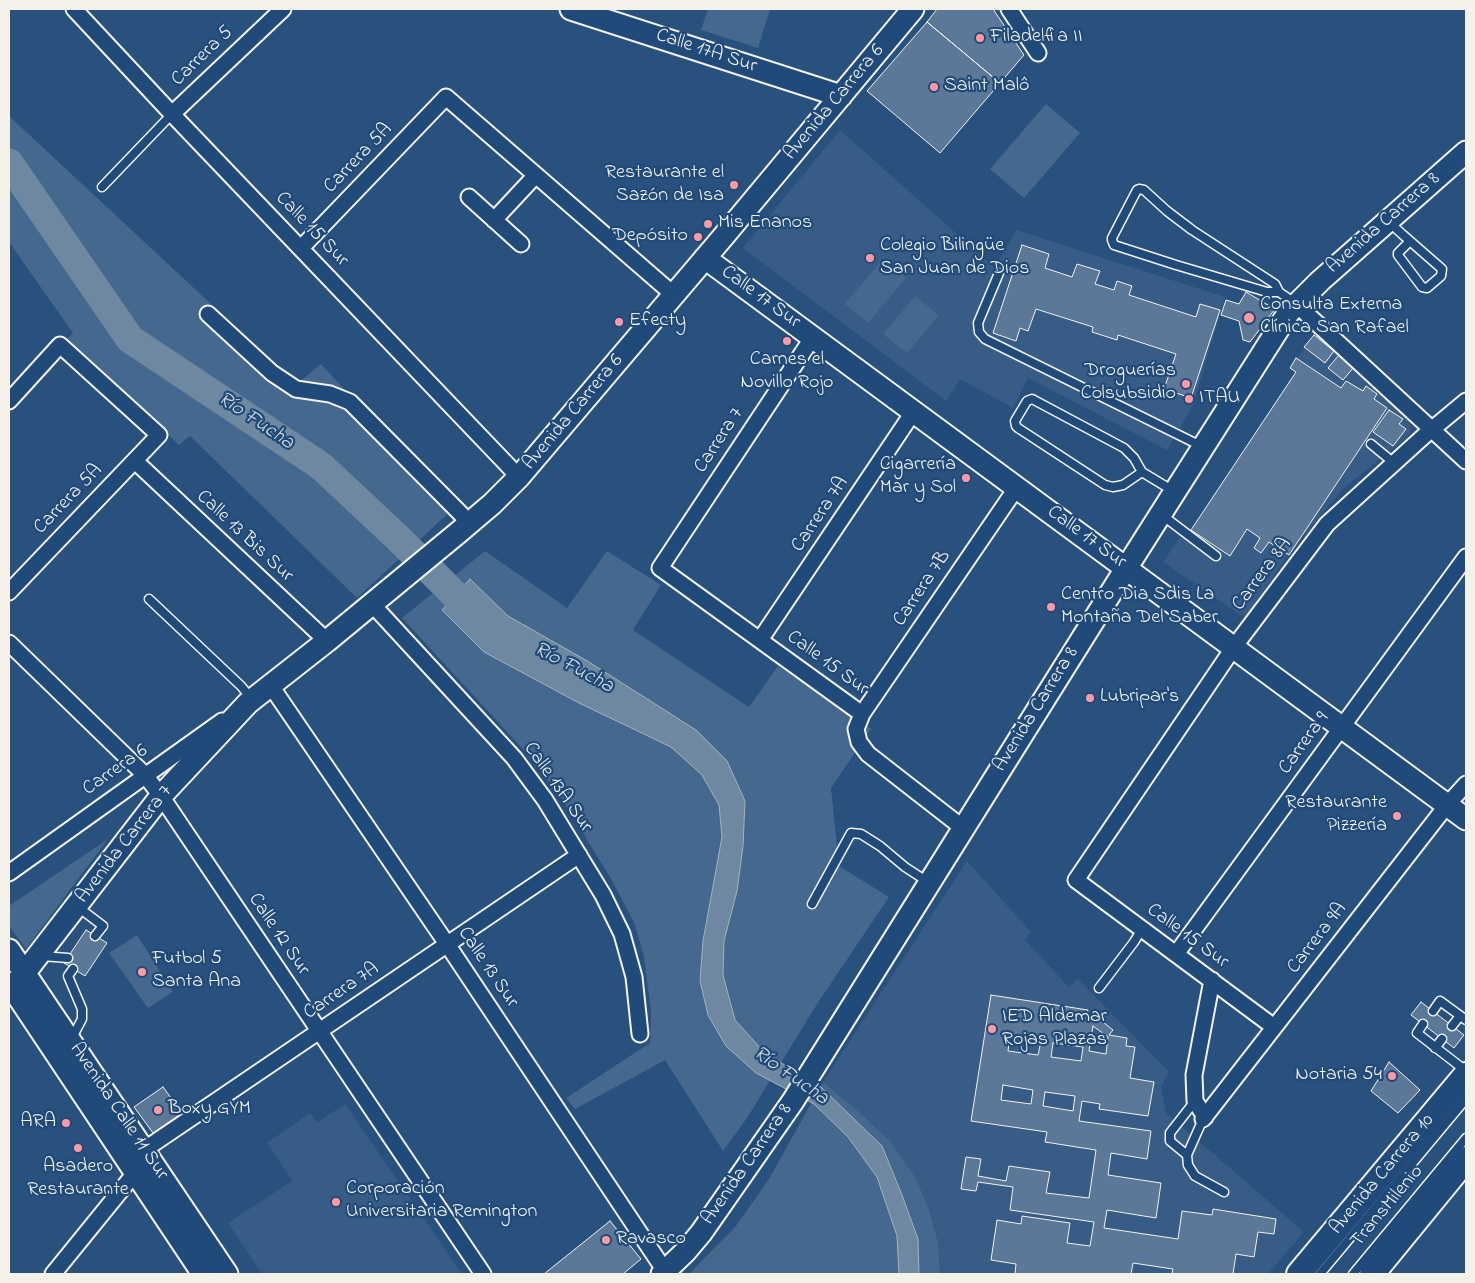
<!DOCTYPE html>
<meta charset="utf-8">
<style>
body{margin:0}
#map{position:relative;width:1475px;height:1283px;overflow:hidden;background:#28517e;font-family:"Indie Flower",sans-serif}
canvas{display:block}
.frame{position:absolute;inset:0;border:10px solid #f4f1e8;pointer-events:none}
</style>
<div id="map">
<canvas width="1475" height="1283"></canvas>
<div class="frame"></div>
</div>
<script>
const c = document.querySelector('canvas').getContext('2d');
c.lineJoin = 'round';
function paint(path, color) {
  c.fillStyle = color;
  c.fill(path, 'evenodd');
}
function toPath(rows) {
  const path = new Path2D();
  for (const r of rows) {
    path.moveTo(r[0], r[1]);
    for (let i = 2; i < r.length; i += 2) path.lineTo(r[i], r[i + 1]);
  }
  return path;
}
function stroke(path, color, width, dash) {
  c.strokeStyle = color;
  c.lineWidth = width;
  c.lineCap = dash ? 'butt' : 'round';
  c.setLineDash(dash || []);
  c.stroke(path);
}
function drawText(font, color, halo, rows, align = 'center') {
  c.font = font + ' "Indie Flower",sans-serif';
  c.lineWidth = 4.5;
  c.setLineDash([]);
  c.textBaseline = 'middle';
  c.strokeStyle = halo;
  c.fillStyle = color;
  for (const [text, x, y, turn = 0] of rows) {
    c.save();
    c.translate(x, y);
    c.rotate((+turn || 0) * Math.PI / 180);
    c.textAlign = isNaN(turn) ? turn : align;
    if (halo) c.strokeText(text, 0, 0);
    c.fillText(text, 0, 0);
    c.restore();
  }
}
const built = toPath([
 [840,130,995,268,1016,230,1225,297,1193,405,1167,450,1028,378,1013,408,960,379,946,401,743,248],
 [1314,335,1354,367,1408,421,1411,428,1410,433,1405,439,1344,488,1305,534,1303,533,1245,618,1163,562,1187,527,1191,530,1296,372,1290,368],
 [967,861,1031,932,1025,940,1069,987,1078,979,1169,1072,1161,1086,1166,1113,1304,1232,1268,1274,940,1274,938,1242,929,1210,917,1180,888,1139,858,1111,823,1082],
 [345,1104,462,1274,262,1274,228,1223,292,1181,267,1143,310,1113,317,1123]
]);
const green = toPath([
 [708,9,770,9,758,48,701,30],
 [1046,104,1080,133,1024,198,990,169],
 [9,116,297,384,321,364,454,508,357,598,190,436,179,445,65,341,73,333,9,242],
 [883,259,906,278,868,323,845,304],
 [915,296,939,315,907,353,883,334],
 [485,551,567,608,607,551,661,585,633,630,749,707,778,666,871,729,831,788,839,866,889,897,819,1001,747,1118,723,1151,665,1060,575,1109,566,1098,650,1043,651,1011,644,957,635,924,610,877,559,794,522,748,402,618],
 [108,839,26,949,9,926,9,906],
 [137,935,173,992,148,1008,109,953],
 [823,1082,858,1111,890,1141,917,1180,929,1210,938,1242,940,1274,689,1274,736,1226,769,1179]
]);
const water = toPath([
 [470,579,508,616,589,662,696,730,727,761,745,801,743,846,737,891,724,941,723,975,735,1020,765,1053,821,1087,882,1146,902,1195,918,1239,919,1274,899,1274,897,1236,877,1177,848,1137,814,1104,756,1073,726,1046,708,1015,700,981,703,941,722,837,719,805,702,775,671,747,579,703,484,652,442,610,470,579]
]);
const river = toPath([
 [9,163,130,339,321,466,400,540,470,610,484,621]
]);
const building = toPath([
 [937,9,993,9,1024,55,1000,83,927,22,937,9],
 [927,22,1000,83,940,153,867,91,927,22],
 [1022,245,1049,254,1045,268,1072,277,1077,264,1100,271,1095,284,1114,290,1117,281,1132,286,1129,295,1196,317,1200,304,1220,310,1191,398,1164,389,1176,354,1118,335,1117,340,1092,332,1093,327,1036,309,1028,331,1020,328,1016,341,993,333,1022,245],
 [1246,292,1275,309,1250,342,1243,340,1239,321,1221,315,1226,300,1239,304,1246,292],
 [1314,335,1334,351,1325,363,1304,347,1314,335],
 [1339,355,1354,367,1343,380,1328,368,1339,355],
 [1296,358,1341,388,1346,381,1363,391,1366,386,1377,394,1374,399,1387,408,1289,555,1269,542,1261,553,1254,548,1260,538,1247,529,1230,556,1191,530,1296,372,1290,368,1296,358],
 [1389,410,1403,419,1399,424,1406,429,1393,446,1373,432,1389,410],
 [86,930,107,943,85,976,64,963,86,930],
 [991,995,1088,1010,1086,1019,1103,1022,1113,1030,1109,1035,1127,1038,1126,1046,1135,1047,1130,1078,1154,1082,1148,1116,1099,1109,1100,1104,1082,1101,1079,1121,1151,1131,1147,1159,1111,1153,1108,1175,1161,1183,1156,1218,1107,1210,1104,1228,1178,1239,1182,1211,1212,1215,1213,1209,1276,1219,1274,1234,1258,1232,1254,1257,1236,1254,1233,1274,1172,1274,1173,1269,1133,1263,1131,1274,1015,1274,1016,1264,991,1260,997,1220,1021,1224,1022,1216,1070,1223,1067,1243,1090,1246,1094,1222,1010,1210,1013,1187,978,1182,976,1191,961,1189,966,1157,981,1159,978,1176,1006,1181,1009,1166,1050,1172,1046,1193,1089,1198,1096,1150,1045,1142,1047,1132,971,1121,991,995],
 [1093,1026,1108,1037,1106,1054,1089,1051,1093,1026],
 [1010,1037,1041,1041,1038,1055,1008,1051,1010,1037],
 [1053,1043,1083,1047,1081,1061,1051,1057,1053,1043],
 [1003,1085,1033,1090,1031,1104,1001,1100,1003,1085],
 [1045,1092,1075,1096,1073,1111,1043,1106,1045,1092],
 [1421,1002,1464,1035,1454,1048,1411,1015,1421,1002],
 [1389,1062,1420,1090,1398,1113,1371,1091,1389,1062],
 [163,1087,182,1113,153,1133,134,1107,163,1087],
 [610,1221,641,1259,623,1274,544,1274,610,1221]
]);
const lane = toPath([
 [102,187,172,114],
 [1389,222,1402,234,1442,269,1441,276,1427,288,1422,287,1398,255,1398,253,1410,241],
 [999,273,978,323,979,332,985,339,1201,446],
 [1279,292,1267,292,1176,265,1114,245,1112,240,1112,238,1137,190,1139,189,1144,190,1167,211,1192,230,1275,284,1279,292,1295,303],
 [1371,444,1394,463],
 [1142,472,1123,485,1113,487,1105,485,1018,428,1016,426,1015,421,1027,401,1032,399,1034,400,1124,448,1134,458,1142,472,1175,492],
 [1162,515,1216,556],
 [149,599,241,686,251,698],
 [812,904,851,833,861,834,880,846,905,867,928,882],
 [78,907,103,926,95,936],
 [42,956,68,958],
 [1099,988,1134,942,1142,929],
 [1433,1011,1440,1001,1466,1020],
 [1423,1024,1417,1033,1466,1071],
 [1452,1026,1460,1016],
 [72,1038,82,1019,82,1009,68,976,73,969],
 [1435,1048,1442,1039],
 [1203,1119,1187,1155,1188,1165,1195,1176,1224,1192],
 [1187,1155,1170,1141,1170,1133,1195,1101],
 [1320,1274,1466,1099],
 [1353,1274,1466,1138]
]);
const street = toPath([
 [74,9,172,114,519,477],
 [1009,9,1038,53],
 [172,114,283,9],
 [469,197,521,244],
 [494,220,536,175],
 [301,248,446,97,674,295],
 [1296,304,1466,461],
 [208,314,272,373,296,389,330,394,350,402,461,514,468,524],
 [813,337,660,568,862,714],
 [9,401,60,345,159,435,9,592],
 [135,461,327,641],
 [372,604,514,758,545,800,603,895,622,934,634,977,640,1034],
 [760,640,914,411],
 [9,643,145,775,161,796,483,1274],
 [271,686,447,944,667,1274],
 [963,828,868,754,859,742,856,729,862,714,1017,487],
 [9,873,222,721],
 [1176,954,1466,557],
 [1274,1027,1076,880,1234,647,1327,524,1424,436,1466,401],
 [1205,1117,1195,1101,1194,1075,1212,980],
 [1203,1119,1447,805,1466,784],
 [135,1156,579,855],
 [53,1274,135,1173]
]);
const secondary = toPath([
 [571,9,841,96],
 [705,258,1466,819],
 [9,950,227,1274],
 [9,983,203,1274],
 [9,993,161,796,248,703,327,641,459,532,492,504,519,477,723,237,913,9],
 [662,1274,685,1252,701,1233,793,1101,1127,567,1289,312,1320,281,1466,152]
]);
const primary = toPath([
 [1299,1274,1466,1075],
 [1372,1274,1466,1159]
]);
const markers = [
 [980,38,5,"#ff9aa2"],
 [934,87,5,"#ff9aa2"],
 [734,185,5,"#ff9aa2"],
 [708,224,5,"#ff9aa2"],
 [698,237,5,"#ff9aa2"],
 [870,258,5,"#ff9aa2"],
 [1249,318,6,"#ff9aa2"],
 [619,322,5,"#ff9aa2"],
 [787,341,5,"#ff9aa2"],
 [1186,384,5,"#ff9aa2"],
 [1189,399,5,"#ff9aa2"],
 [966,478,5,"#ff9aa2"],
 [1051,607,5,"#ff9aa2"],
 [1090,698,5,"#ff9aa2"],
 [1397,816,5,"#ff9aa2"],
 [142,972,5,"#ff9aa2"],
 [992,1029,5,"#ff9aa2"],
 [1392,1076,5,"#ff9aa2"],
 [158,1110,5,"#ff9aa2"],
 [66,1123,5,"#ff9aa2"],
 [78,1148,5,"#ff9aa2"],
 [336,1202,5,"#ff9aa2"],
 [606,1240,5,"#ff9aa2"]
];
const poiNames = [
 ["Filadelfia II",990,38],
 ["Saint Malô",944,87],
 ["Restaurante el",724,174,"right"],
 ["Sazón de Isa",724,197,"right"],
 ["Mis Enanos",718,224],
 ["Depósito",688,237,"right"],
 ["Colegio Bilingüe",880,247],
 ["San Juan de Dios",880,270],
 ["Consulta Externa",1260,306],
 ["Clínica San Rafael",1260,329],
 ["Efecty",629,322],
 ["Carnes el",787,361,"center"],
 ["Novillo Rojo",787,384,"center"],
 ["Droguerías",1176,372,"right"],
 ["Colsubsidio",1176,395,"right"],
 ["ITAU",1199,399],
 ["Cigarrería",956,466,"right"],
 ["Mar y Sol",956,489,"right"],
 ["Centro Dia Sdis La",1061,596],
 ["Montaña Del Saber",1061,619],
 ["Lubripar's",1100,698],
 ["Restaurante",1387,804,"right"],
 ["Pizzería",1387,827,"right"],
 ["Futbol 5",152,960],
 ["Santa Ana",152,983],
 ["IED Aldemar",1002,1018],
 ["Rojas Plazas",1002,1041],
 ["Notaria 54",1382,1076,"right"],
 ["Boxy GYM",168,1110],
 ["ARA",56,1123,"right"],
 ["Asadero",78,1168,"center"],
 ["Restaurante",78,1191,"center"],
 ["Corporación",346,1190],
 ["Universitaria Remington",346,1213],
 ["Ravasco",616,1240]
];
const streetNames = [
 ["Calle 17A Sur",706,52,18],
 ["Carrera 5",203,57,-44],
 ["Avenida Carrera 6",835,103,-50],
 ["Carrera 5A",359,159,-46],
 ["Avenida Carrera 8",1384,224,-41],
 ["Calle 15 Sur",311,230,46],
 ["Calle 17 Sur",760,298,36],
 ["Avenida Carrera 6",574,413,-50],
 ["Carrera 7",720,441,-57],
 ["Carrera 5A",69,500,-46],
 ["Carrera 7A",821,515,-56],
 ["Calle 13 Bis Sur",244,537,43],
 ["Calle 17 Sur",1086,538,36],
 ["Carrera 8A",1263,575,-53],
 ["Carrera 7B",923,589,-56],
 ["Calle 15 Sur",827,664,36],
 ["Avenida Carrera 8",1037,710,-58],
 ["Carrera 9",1305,744,-54],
 ["Carrera 6",116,771,-35],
 ["Calle 13A Sur",557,788,55],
 ["Avenida Carrera 7",125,845,-52],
 ["Calle 12 Sur",278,935,56],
 ["Calle 15 Sur",1187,937,36],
 ["Carrera 9A",1318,939,-52],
 ["Calle 13 Sur",487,968,56],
 ["Carrera 7A",342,992,-34],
 ["Avenida Calle 11 Sur",118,1112,56],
 ["Avenida Carrera 8",748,1165,-55],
 ["Avenida Carrera 10",1383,1175,-50],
 ["TransMilenio",1388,1207,-50]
];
const waterNames = [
 ["Río Fucha",255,422,34],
 ["Río Fucha",573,669,28],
 ["Río Fucha",790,1077,35]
];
paint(built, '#375d86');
paint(green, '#45688e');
paint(water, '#6e88a2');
stroke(water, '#a4b2be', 1);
stroke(river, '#6e88a2', 29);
paint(building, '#5b7899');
stroke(building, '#f4f1e8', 1);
stroke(lane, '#f4f1e8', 11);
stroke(street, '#f4f1e8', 19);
stroke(secondary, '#f4f1e8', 25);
stroke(primary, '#f4f1e8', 28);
stroke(lane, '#1f4a7a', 8);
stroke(street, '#1f4a7a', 15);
stroke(secondary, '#1f4a7a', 21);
stroke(primary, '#1f4a7a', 24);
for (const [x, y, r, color] of markers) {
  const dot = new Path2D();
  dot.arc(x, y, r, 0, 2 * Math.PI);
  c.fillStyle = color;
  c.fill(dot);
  stroke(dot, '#1f4a7a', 2);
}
drawText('20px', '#f4f1e8', '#1f4a7a', poiNames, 'left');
drawText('20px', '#f4f1e8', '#1f4a7a', streetNames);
drawText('italic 21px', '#d9dcda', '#1f4a7a', waterNames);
</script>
